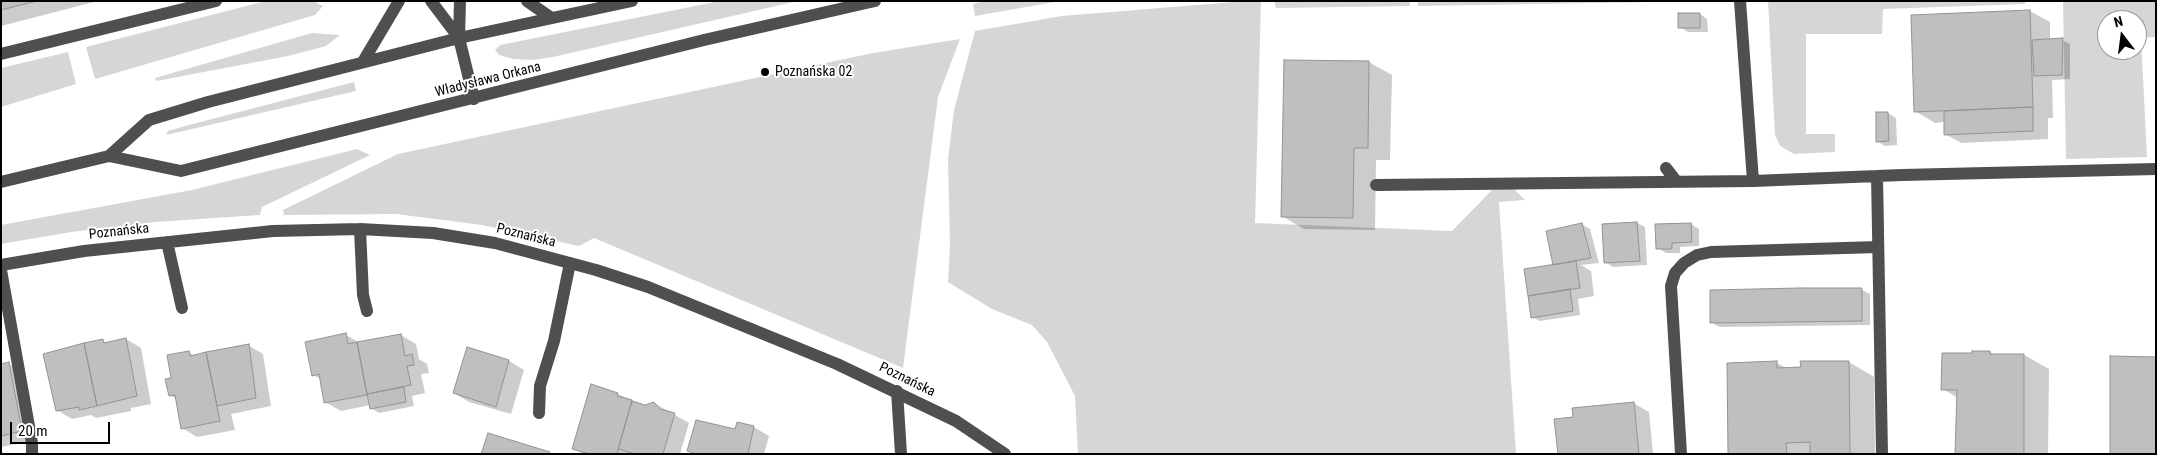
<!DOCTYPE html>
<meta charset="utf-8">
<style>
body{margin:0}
#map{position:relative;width:2157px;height:455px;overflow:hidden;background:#fff;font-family:"Roboto Condensed",sans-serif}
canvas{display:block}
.frame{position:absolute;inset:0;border:2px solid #000;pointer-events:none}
.north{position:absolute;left:2097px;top:10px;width:50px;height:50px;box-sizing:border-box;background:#fff;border:1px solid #999;border-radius:50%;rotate:345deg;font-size:14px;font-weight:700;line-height:20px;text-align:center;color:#000}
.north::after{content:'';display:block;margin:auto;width:18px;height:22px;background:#000;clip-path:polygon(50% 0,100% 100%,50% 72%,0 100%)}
.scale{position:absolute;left:10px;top:422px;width:100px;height:22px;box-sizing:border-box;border:2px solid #000;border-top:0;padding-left:6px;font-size:15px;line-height:18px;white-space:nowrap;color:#000;-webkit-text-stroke:4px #fff;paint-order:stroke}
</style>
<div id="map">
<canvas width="2157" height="455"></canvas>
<div class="frame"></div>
<div class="north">N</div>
<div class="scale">20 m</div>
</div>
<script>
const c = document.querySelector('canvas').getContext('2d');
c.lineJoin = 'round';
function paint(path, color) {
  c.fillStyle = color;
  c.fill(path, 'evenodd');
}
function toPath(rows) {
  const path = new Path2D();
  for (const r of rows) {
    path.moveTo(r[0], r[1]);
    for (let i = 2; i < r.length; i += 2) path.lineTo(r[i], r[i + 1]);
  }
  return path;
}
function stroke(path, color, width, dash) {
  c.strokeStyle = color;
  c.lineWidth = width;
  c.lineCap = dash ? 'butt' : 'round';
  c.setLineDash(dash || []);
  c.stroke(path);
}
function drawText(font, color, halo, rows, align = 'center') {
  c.font = font + ' "Roboto Condensed",sans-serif';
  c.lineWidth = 4;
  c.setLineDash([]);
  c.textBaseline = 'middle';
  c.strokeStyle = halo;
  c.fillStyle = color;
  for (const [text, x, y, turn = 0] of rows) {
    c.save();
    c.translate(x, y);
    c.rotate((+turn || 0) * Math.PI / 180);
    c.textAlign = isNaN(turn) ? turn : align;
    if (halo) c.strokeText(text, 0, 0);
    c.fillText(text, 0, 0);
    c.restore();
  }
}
const green = toPath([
 [266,1,313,1,323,6,315,15,95,79,86,47],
 [720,1,798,1,553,57,533,60,513,59,499,55,495,50,500,45],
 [985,1,1060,1,975,16,973,4],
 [1246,1,1261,1,1255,223,1452,231,1492,190,1513,188,1525,200,1499,202,1516,454,1078,454,1075,396,1047,342,1032,325,992,309,948,282,950,246,948,159,954,110,975,31,1062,16],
 [1274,1,1410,1,1410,6,1276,8],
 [1418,1,1711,1,1418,6],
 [1768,1,2025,1,2025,4,1883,9,1882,34,1806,34,1806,134,1835,134,1835,152,1794,154,1780,146,1775,135],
 [2063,1,2156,1,2156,37,2141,38,2147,157,2066,159],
 [2107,20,2137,20,2137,50,2107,50],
 [312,33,340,35,326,46,288,56,156,81,155,78],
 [960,39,938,97,903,368,594,238,579,246,482,225,396,214,284,215,283,210,398,154,873,53],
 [68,52,76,84,1,107,1,68],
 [354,82,356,91,166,135,168,131,189,125],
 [357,149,370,155,262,207,260,215,155,222,71,232,1,244,1,225,192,190]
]);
const shadow = toPath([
 [1,1,98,1,1,26],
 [2030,11,2050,22,2050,40,2062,40,2070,44,2070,79,2052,80,2053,118,2048,118,2048,139,1961,143,1945,134,1945,122,1935,123,1915,111,1913,16],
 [1700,14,1707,19,1708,32,1688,32,1680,27],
 [1285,61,1369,62,1392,75,1390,160,1376,160,1375,230,1304,229,1282,216],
 [1877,113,1888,113,1896,118,1897,145,1885,146,1877,141],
 [1637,223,1645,227,1647,265,1613,267,1605,262],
 [1581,224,1590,229,1599,263,1581,265,1591,271,1594,296,1578,299,1580,315,1540,321,1532,317,1555,265],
 [1691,224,1699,229,1699,246,1680,247,1680,253,1666,253,1658,248],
 [1862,290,1870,294,1870,325,1720,327,1712,323],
 [346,335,360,343,401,335,416,344,419,359,427,364,429,373,421,374,425,393,412,396,414,406,379,413,371,408,370,405,341,411,325,402,321,379,313,375],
 [126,339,141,348,151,404,131,408,131,411,96,418,91,415,72,419,57,410,67,348],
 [248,345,263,354,271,406,231,414,235,430,197,437,182,428,177,399,170,395,173,379,188,352,195,356],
 [467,349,509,361,524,370,511,414,469,402,454,393],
 [1990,352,1995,355,2024,355,2049,369,2048,454,1957,454,1958,398,1943,389],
 [1849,362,1874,377,1875,454,1729,454,1728,364,1777,363,1788,369],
 [9,364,24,372,37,440,1,447,1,365],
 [618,394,645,406,654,403,689,423,680,454,583,454,574,448],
 [1633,403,1649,412,1653,454,1559,454,1574,418],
 [738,423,754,427,769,436,764,454,694,454,688,450,736,430]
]);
const building = toPath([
 [1,1,37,1,1,10,1,1],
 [2030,10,2033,107,1914,112,1911,15,2030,10],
 [1678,13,1700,13,1700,28,1678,28,1678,13],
 [2063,38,2062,75,2034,76,2032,40,2063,38],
 [1284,60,1369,61,1368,148,1354,148,1353,218,1281,217,1284,60],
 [2033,107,2033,131,1944,135,1944,111,2033,107],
 [1876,112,1888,112,1889,141,1876,142,1876,112],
 [1637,222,1640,261,1604,263,1602,224,1637,222],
 [1582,223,1591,258,1553,265,1546,231,1582,223],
 [1691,223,1692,242,1672,243,1672,249,1656,249,1655,224,1691,223],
 [1576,261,1580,288,1528,296,1524,269,1576,261],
 [1800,288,1862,288,1862,321,1710,323,1710,290,1800,288],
 [1570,289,1573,311,1531,318,1528,296,1570,289],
 [346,333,348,344,357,342,367,395,324,403,319,374,312,376,305,342,346,333],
 [401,334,405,356,412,354,414,365,407,366,411,385,367,394,357,342,401,334],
 [126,338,137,396,97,406,84,343,103,339,104,343,126,338],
 [84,343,97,406,79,410,79,407,56,411,43,354,84,343],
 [249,344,256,398,217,406,206,352,249,344],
 [467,347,509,360,496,407,453,393,467,347],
 [189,351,190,356,206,352,220,421,181,429,175,395,169,396,165,379,171,378,167,355,189,351],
 [1972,351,1990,351,1990,354,2024,354,2024,454,1955,454,1957,390,1941,390,1942,353,1972,353,1972,351],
 [2110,356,2156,357,2156,454,2110,454,2110,356],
 [1777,361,1777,368,1801,367,1800,361,1849,361,1850,454,1810,454,1810,442,1786,443,1787,454,1728,454,1727,363,1777,361],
 [9,362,22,431,1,436,1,364,9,362],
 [591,384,618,393,617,396,632,400,617,454,590,454,572,449,591,384],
 [404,387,406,402,370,409,367,394,404,387],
 [632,401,645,405,654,402,660,409,675,413,663,454,635,454,618,449,632,401],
 [1634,402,1639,454,1558,454,1554,419,1573,417,1572,408,1634,402],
 [696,420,735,429,737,422,754,426,748,454,697,454,687,451,696,420],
 [488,433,550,452,549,454,481,454,488,433]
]);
const minor = toPath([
 [431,1,459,38],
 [460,1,459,38,474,99],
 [527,1,550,17],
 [1740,1,1753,181,1902,175,2156,169],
 [1,54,216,1],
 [364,60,399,1],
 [109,156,149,120,208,102,459,38,632,1],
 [1666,168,1676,181],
 [1877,176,1882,454],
 [1,182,109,156,181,171,704,40,875,1],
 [1376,185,1753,181],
 [360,229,363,295,367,311],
 [167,242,182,308],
 [1,265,84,251,273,231,360,229,433,233,495,243,596,270,648,287,837,364,956,421,1005,454],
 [1,270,32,443,32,454],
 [897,391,901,454],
 [539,413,540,386,554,341,570,263],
 [1681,454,1671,286,1675,273,1684,263,1697,255,1711,252,1878,247]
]);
const markers = [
 [765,72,5,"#000"]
];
const poiNames = [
 ["Poznańska 02",775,72]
];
const streetNames = [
 ["Władysława Orkana",488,80,-14],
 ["Poznańska",119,232,-6],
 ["Poznańska",526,236,14],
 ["Poznańska",907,380,26]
];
paint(green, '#d6d6d6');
paint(shadow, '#0003');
paint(building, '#bfbfbf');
stroke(building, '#939393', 1);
stroke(minor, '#4f4f4f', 12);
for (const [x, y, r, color] of markers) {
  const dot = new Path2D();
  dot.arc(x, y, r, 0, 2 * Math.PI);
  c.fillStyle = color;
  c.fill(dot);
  stroke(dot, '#fff', 2);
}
drawText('14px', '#000', '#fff', poiNames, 'left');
drawText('14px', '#000', '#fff', streetNames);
</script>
